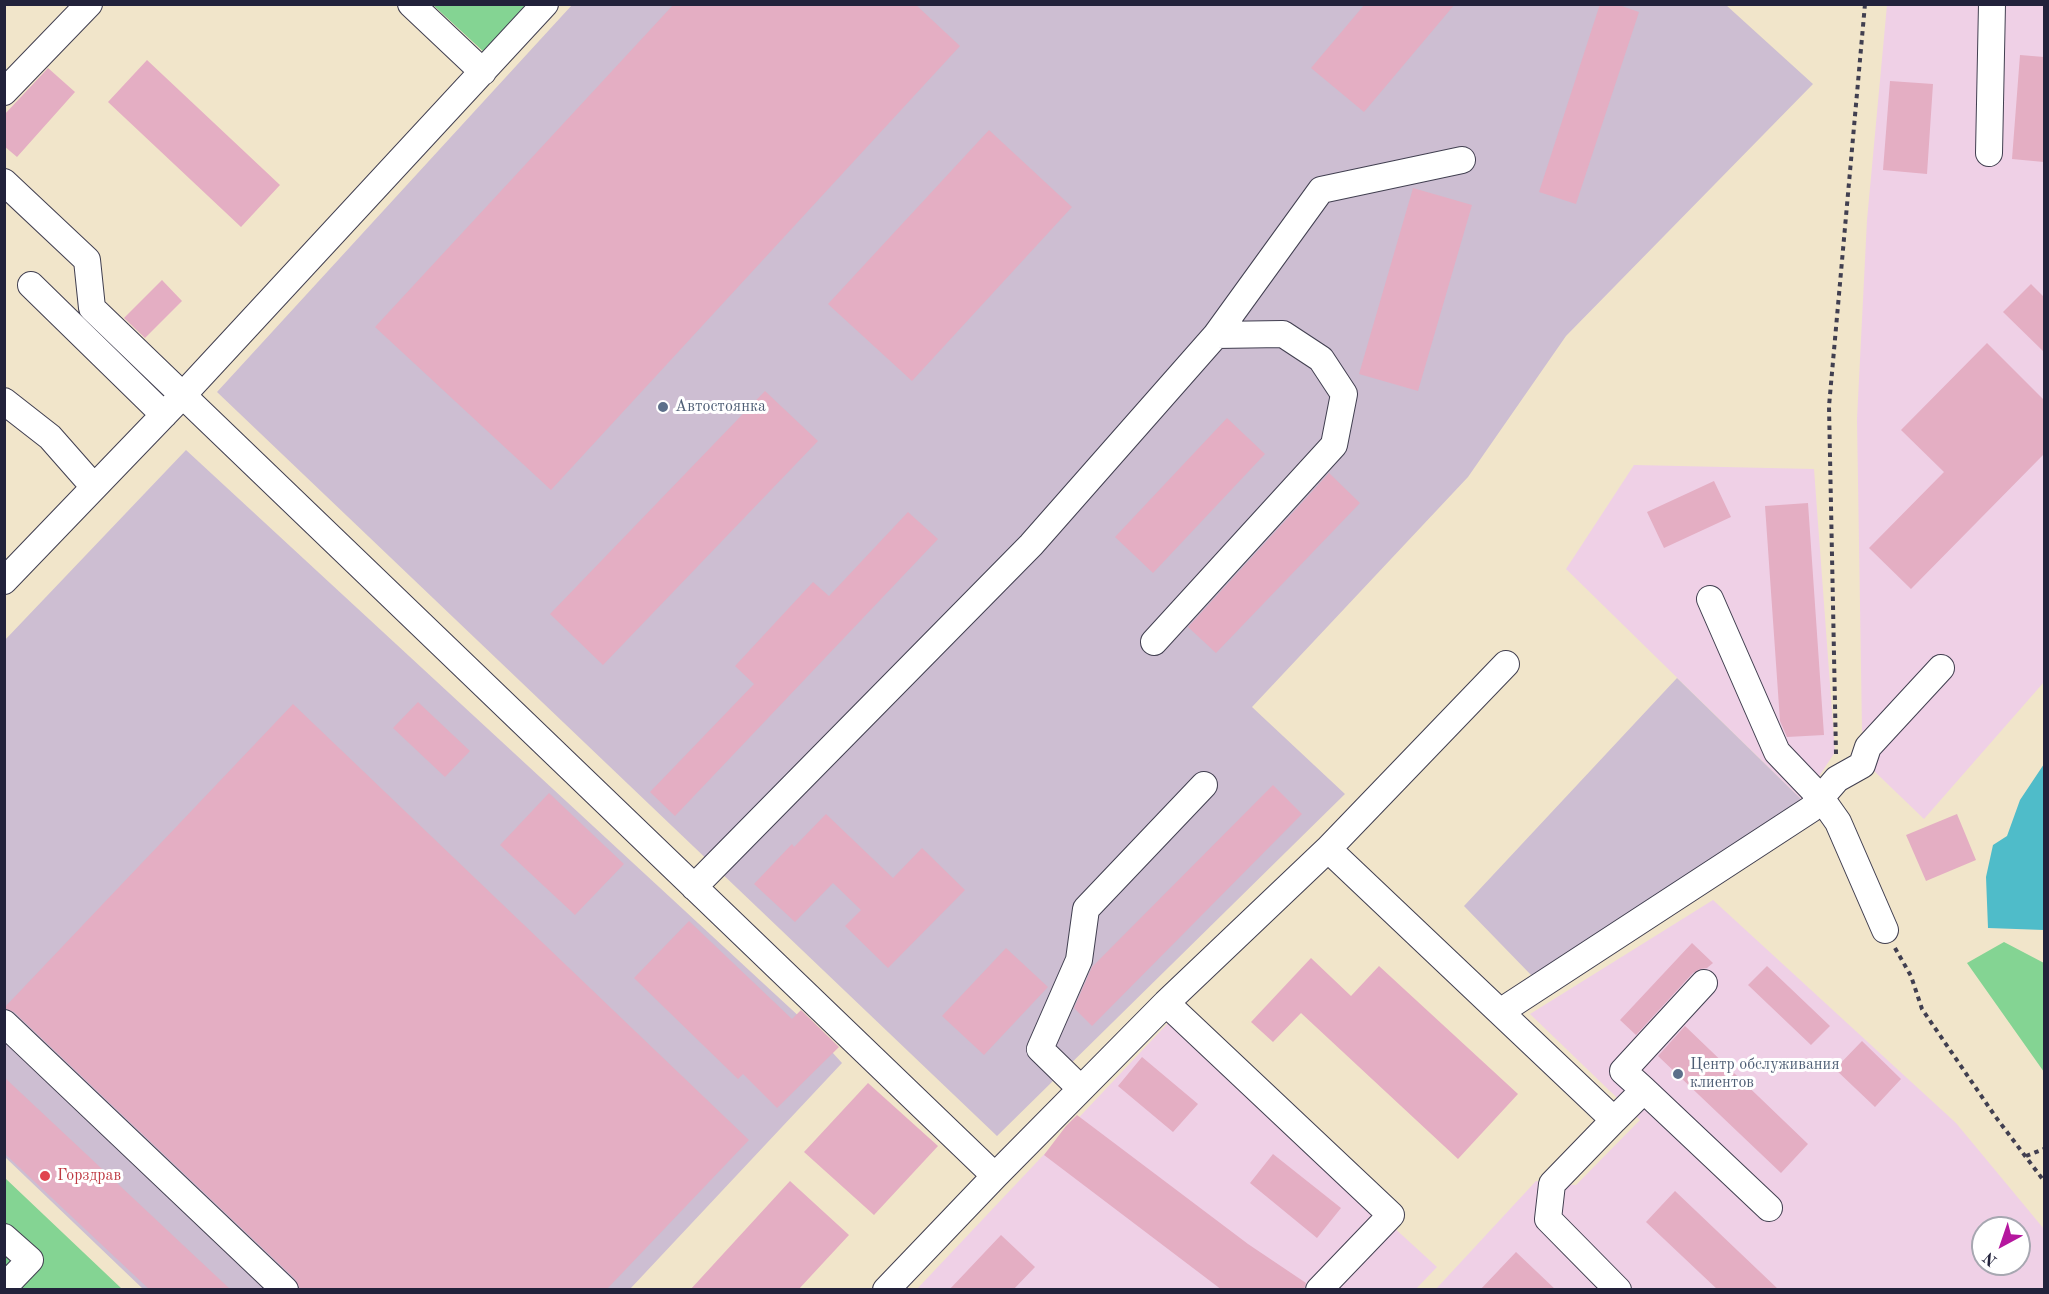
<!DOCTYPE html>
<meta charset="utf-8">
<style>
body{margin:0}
#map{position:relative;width:2049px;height:1294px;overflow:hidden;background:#f1e5ca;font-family:"Old Standard TT",serif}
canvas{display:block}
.frame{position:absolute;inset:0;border:6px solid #22223b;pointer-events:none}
.north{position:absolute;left:1971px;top:1216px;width:60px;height:60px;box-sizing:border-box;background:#fff;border:2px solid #a7a7b1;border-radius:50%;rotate:220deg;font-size:16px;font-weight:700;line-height:24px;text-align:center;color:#22223b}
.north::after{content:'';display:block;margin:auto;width:21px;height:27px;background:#b5179e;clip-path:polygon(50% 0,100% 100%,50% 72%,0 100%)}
</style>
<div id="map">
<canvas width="2049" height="1294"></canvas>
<div class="frame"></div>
<div class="north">N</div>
</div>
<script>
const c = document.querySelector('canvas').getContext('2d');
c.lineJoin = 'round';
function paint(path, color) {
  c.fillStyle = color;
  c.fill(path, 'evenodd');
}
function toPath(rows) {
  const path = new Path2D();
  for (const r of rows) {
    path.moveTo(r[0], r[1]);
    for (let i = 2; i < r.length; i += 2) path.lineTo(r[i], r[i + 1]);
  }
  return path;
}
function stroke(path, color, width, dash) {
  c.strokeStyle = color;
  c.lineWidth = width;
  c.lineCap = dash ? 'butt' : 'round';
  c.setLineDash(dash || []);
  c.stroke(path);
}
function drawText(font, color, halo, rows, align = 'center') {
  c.font = font + ' "Old Standard TT",serif';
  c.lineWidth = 6;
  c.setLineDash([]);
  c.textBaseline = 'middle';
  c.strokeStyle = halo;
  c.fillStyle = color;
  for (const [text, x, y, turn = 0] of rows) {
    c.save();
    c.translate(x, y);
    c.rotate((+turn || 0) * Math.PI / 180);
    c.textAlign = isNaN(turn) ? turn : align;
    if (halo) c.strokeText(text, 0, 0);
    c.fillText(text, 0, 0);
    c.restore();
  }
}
const built = toPath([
 [1887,5,2044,5,2044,682,1924,819,1872,769,1862,730,1857,419,1867,220],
 [1634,465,1814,469,1835,752,1803,801,1566,569],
 [1713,900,1956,1123,2044,1229,2044,1289,1435,1290,1536,1181,1552,1184,1576,1185,1640,1120,1530,1014],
 [1983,1228,2019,1228,2019,1264,1983,1264],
 [1169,1022,1437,1267,1415,1290,916,1290]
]);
const industrial = toPath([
 [572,5,1726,5,1813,84,1566,336,1468,477,1252,707,1345,794,997,1136,217,392],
 [186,450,803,1020,842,1063,630,1289,143,1289,5,1157,4,641],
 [1677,678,1803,801,1532,976,1464,906]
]);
const green = toPath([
 [433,5,531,5,486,54],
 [2004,942,2044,963,2044,1072,1967,963],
 [5,1178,122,1289,5,1289]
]);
const water = toPath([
 [2044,764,2044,930,1988,928,1986,877,1993,845,2007,836,2020,800]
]);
const building = toPath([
 [674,4,915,4,960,46,551,490,375,327],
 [1365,4,1455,4,1364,112,1311,68],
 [1600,4,1616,4,1639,12,1576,204,1539,192],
 [2020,55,2044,57,2044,162,2012,159],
 [147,60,280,185,241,227,108,102],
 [48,68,75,92,17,157,4,146,4,115],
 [1890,81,1933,84,1927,174,1883,170],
 [989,130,1072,207,912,381,828,304],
 [1413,188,1472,205,1418,391,1359,374],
 [162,280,182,301,145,338,124,318],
 [2031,284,2044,297,2044,352,2003,312],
 [1987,343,2044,400,2044,454,1911,589,1869,548,1944,472,1901,430],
 [765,391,818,441,603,665,550,614],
 [1227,418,1265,454,1153,573,1115,537],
 [1329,473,1360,503,1216,653,1188,627],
 [1714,481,1731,517,1664,548,1647,512],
 [1808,503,1824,735,1787,737,1780,721,1765,506],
 [908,512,938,539,675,816,650,792,754,684,735,666,813,582,829,596],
 [418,702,470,751,445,777,393,728],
 [293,704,749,1140,606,1290,300,1290,295,1279,14,1012,4,1008],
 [1273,785,1302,814,1092,1026,1074,1008,1092,967],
 [549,793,624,864,575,915,500,845],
 [826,814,893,878,922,848,965,890,888,968,845,926,861,910,833,883,795,922,754,884,792,844,794,847],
 [1957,814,1976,860,1926,881,1906,835],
 [689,921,792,1019,801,1010,839,1047,777,1108,743,1074,738,1079,634,978],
 [1692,943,1713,963,1707,968,1700,969,1693,973,1636,1035,1620,1020],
 [1006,948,1048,987,984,1055,942,1016],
 [1311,958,1351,996,1379,966,1518,1094,1458,1159,1301,1013,1273,1042,1251,1022],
 [1767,966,1830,1026,1811,1045,1748,985],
 [1685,1026,1808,1144,1781,1173,1658,1056],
 [1862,1041,1901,1079,1875,1107,1835,1069],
 [1142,1057,1198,1104,1173,1132,1118,1086],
 [4,1077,231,1290,150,1290,4,1153],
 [868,1083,938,1146,874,1215,804,1152],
 [1077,1115,1248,1244,1306,1283,1304,1290,1222,1290,1044,1155,1066,1126],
 [1273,1154,1341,1208,1317,1238,1250,1183],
 [790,1181,849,1235,798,1290,690,1290],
 [1675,1191,1779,1290,1718,1290,1646,1222],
 [1001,1235,1035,1267,1013,1290,949,1290],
 [1516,1252,1556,1290,1480,1290]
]);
const path = toPath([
 [1836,754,1829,406,1865,4],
 [1895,948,1911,976,1922,1009,1995,1116,2044,1181],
 [2026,1156,2044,1149]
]);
const minor = toPath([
 [411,4,483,72],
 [4,92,89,4],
 [1989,153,1992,4],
 [4,182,87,260,92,308,995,1176],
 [31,285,164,415],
 [4,401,50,437,94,487],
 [4,581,182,396,545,4],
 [1710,599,1777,752,1821,798,1838,822,1885,930],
 [1154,642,1334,445,1344,394,1321,359,1283,334,1216,335],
 [1328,849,1506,664],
 [694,887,1031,545,1216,335,1321,190,1462,160],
 [1166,1003,1391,1215,1319,1290],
 [1500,1012,1614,1120,1552,1184,1548,1219,1618,1290],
 [4,1023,285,1290],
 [1080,1088,1040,1049,1079,960,1086,909,1204,785],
 [1644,1090,1623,1071,1704,983],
 [1614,1120,1644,1090,1769,1208],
 [4,1237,30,1260,4,1287],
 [886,1290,995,1176,1166,1003,1328,849,1500,1012,1811,809,1837,779,1862,765,1868,747,1941,668]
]);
const markers = [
 [663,407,6,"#5c6f8a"],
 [1678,1074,6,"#5c6f8a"],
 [45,1176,6,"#e0444e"]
];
const serviceNames = [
 ["Автостоянка",675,407],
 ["Центр обслуживания",1690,1065],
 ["клиентов",1690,1083]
];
const healthNames = [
 ["Горздрав",57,1176]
];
paint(built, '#efd0e6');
paint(industrial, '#cdbed2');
paint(green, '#84d493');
paint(water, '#4fbcc9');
paint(building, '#e4aec3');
stroke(minor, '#413f50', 28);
stroke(path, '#413f50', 4, [4.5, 4.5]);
stroke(minor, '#fff', 26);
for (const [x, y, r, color] of markers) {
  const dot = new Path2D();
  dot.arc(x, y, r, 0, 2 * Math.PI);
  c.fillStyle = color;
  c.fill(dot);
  stroke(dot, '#fff', 2);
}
drawText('16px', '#4e5e75', '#fff', serviceNames, 'left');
drawText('16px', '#be3a42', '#fff', healthNames, 'left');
</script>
